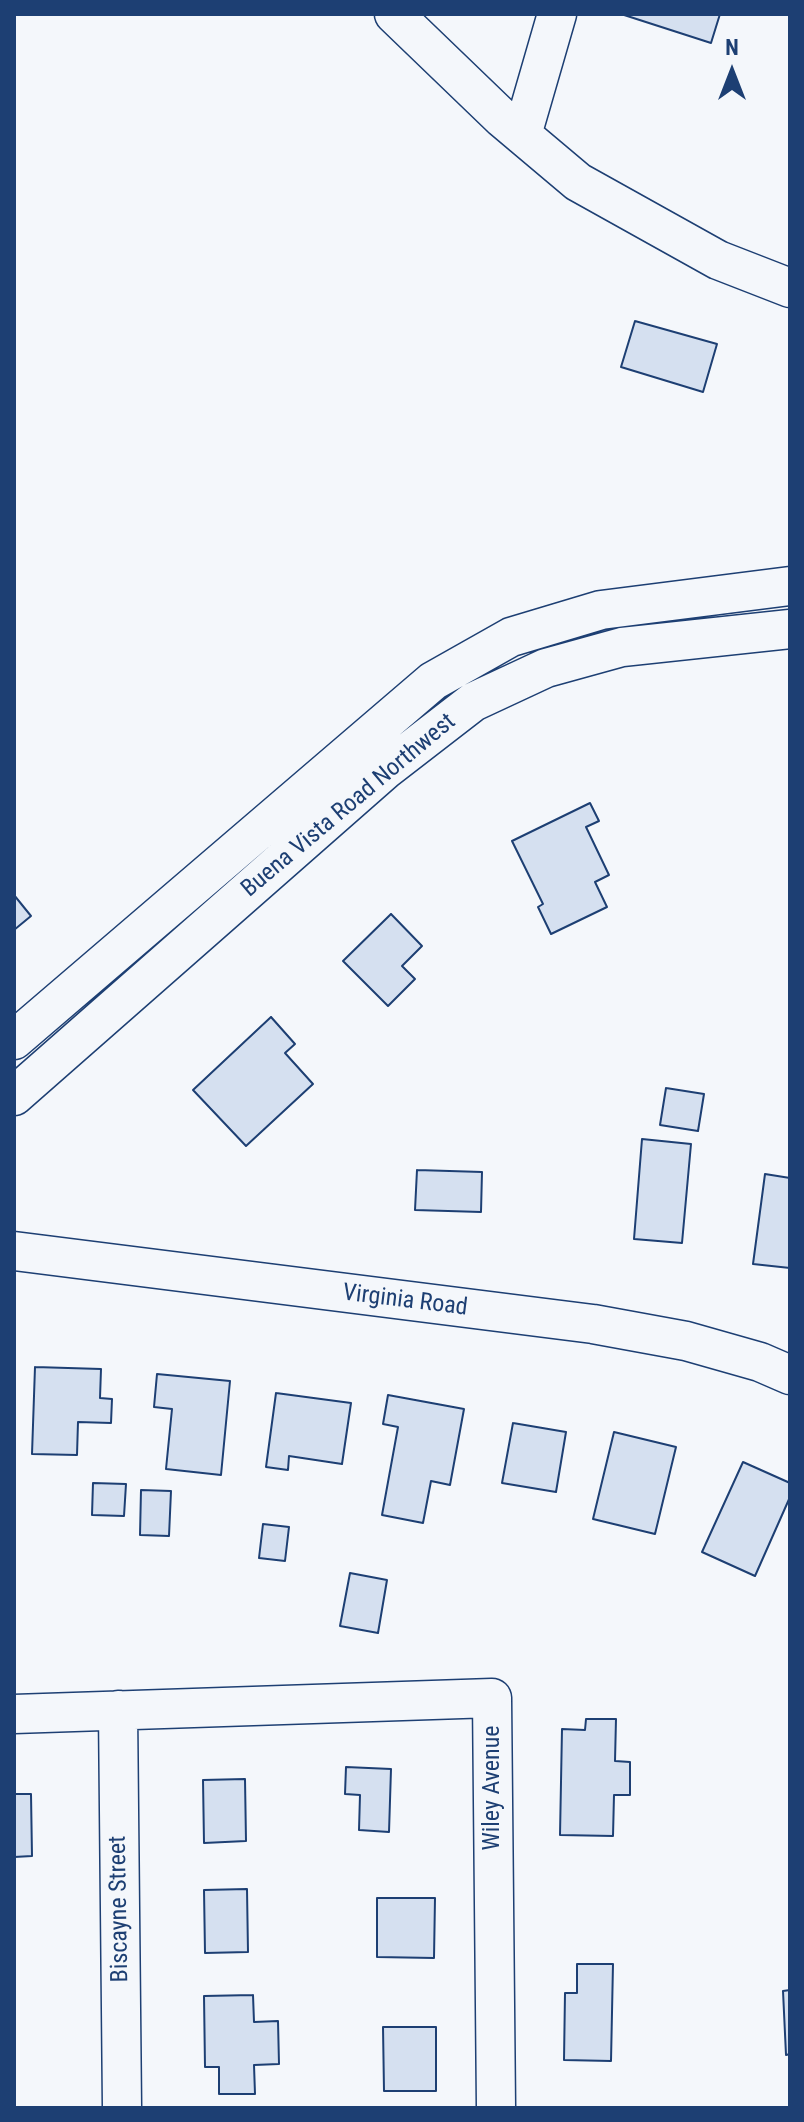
<!DOCTYPE html>
<style>
body{margin:0}
#map{position:relative;width:804px;height:2122px;overflow:hidden;background:#f4f7fb;font-family:"Roboto Condensed",sans-serif}
canvas{display:block}
.frame{position:absolute;inset:0;border:16px solid #1d3f73;pointer-events:none}
.north{position:absolute;left:692px;top:32px;width:80px;height:80px;-webkit-text-stroke:6px #f4f7fb;paint-order:stroke;rotate:0deg;font-size:22px;font-weight:700;line-height:32px;text-align:center;color:#1d3f73}
.north::after{content:'';display:block;margin:auto;width:28px;height:36px;background:#1d3f73;clip-path:polygon(50% 0,100% 100%,50% 72%,0 100%)}
</style>
<div id="map">
<canvas width="804" height="2122"></canvas>
<div class="frame"></div>
<div class="north">N</div>
</div>
<script>
const c = document.querySelector('canvas').getContext('2d');
c.lineJoin = 'round';
function paint(path, color) {
  c.fillStyle = color;
  c.fill(path, 'evenodd');
}
function toPath(rows) {
  const path = new Path2D();
  for (const r of rows) {
    path.moveTo(r[0], r[1]);
    for (let i = 2; i < r.length; i += 2) path.lineTo(r[i], r[i + 1]);
  }
  return path;
}
function stroke(path, color, width, dash) {
  c.strokeStyle = color;
  c.lineWidth = width;
  c.lineCap = dash ? 'butt' : 'round';
  c.setLineDash(dash || []);
  c.stroke(path);
}
function drawText(font, color, halo, rows, align = 'center') {
  c.font = font + ' "Roboto Condensed",sans-serif';
  c.lineWidth = 6;
  c.setLineDash([]);
  c.textBaseline = 'middle';
  c.strokeStyle = halo;
  c.fillStyle = color;
  for (const [text, x, y, turn = 0] of rows) {
    c.save();
    c.translate(x, y);
    c.rotate((+turn || 0) * Math.PI / 180);
    c.textAlign = isNaN(turn) ? turn : align;
    if (halo) c.strokeText(text, 0, 0);
    c.fillText(text, 0, 0);
    c.restore();
  }
}
const building = toPath([
 [621,14,720,14,711,43,621,14],
 [635,321,717,344,703,392,621,367,635,321],
 [590,803,599,821,586,827,609,875,595,882,607,907,551,934,538,907,543,904,512,841,590,803],
 [14,895,31,916,14,930,14,895],
 [391,914,422,946,402,966,415,979,388,1006,343,961,391,914],
 [271,1017,295,1044,285,1053,313,1084,246,1146,193,1090,271,1017],
 [666,1088,704,1094,698,1131,660,1125,666,1088],
 [642,1139,691,1144,682,1243,634,1239,642,1139],
 [417,1170,482,1172,481,1212,415,1210,417,1170],
 [765,1174,790,1178,790,1268,753,1264,765,1174],
 [35,1367,101,1369,100,1398,112,1399,111,1423,78,1422,77,1455,32,1454,35,1367],
 [157,1374,230,1381,221,1475,166,1469,172,1409,154,1407,157,1374],
 [276,1393,351,1403,342,1464,289,1456,288,1470,266,1467,276,1393],
 [388,1395,464,1409,450,1485,431,1481,423,1523,382,1515,398,1427,383,1424,388,1395],
 [513,1423,566,1432,556,1492,502,1483,513,1423],
 [614,1432,676,1447,655,1534,593,1519,614,1432],
 [743,1462,790,1483,790,1497,755,1576,702,1552,743,1462],
 [93,1483,126,1484,124,1516,92,1515,93,1483],
 [141,1490,171,1491,169,1536,140,1535,141,1490],
 [263,1524,289,1527,285,1561,259,1558,263,1524],
 [350,1573,387,1580,378,1633,340,1626,350,1573],
 [586,1719,616,1719,615,1761,630,1762,630,1795,614,1795,613,1836,560,1835,562,1729,585,1730,586,1719],
 [346,1767,391,1769,389,1832,359,1830,360,1795,345,1794,346,1767],
 [245,1779,246,1841,204,1843,203,1780,245,1779],
 [14,1794,31,1794,32,1856,14,1857,14,1794],
 [247,1889,248,1952,205,1953,204,1890,247,1889],
 [377,1898,435,1898,434,1958,377,1957,377,1898],
 [577,1964,613,1964,611,2061,564,2060,565,1993,577,1993,577,1964],
 [790,1990,790,2054,786,2055,783,1991,790,1990],
 [253,1995,254,2022,278,2021,279,2064,254,2065,255,2094,219,2094,219,2067,205,2067,204,1996,253,1995],
 [383,2027,436,2027,436,2091,384,2091,383,2027]
]);
const minor = toPath([
 [394,14,502,118,578,182,718,260,790,288],
 [522,135,557,14],
 [14,1040,433,681,511,637,601,610,790,586],
 [14,1096,385,770,473,702,546,668,622,647,790,629],
 [14,1251,593,1324,686,1341,760,1362,790,1375],
 [118,1710,122,2108],
 [14,1714,492,1698,496,2108]
]);
const streetNames = [
 ["Buena Vista Road Northwest",349,806,-40],
 ["Virginia Road",405,1301,7],
 ["Wiley Avenue",493,1788,-90],
 ["Biscayne Street",120,1909,-91]
];
paint(building, '#d5e0f0');
stroke(building, '#1d3f73', 2);
stroke(minor, '#1d3f73', 41);
stroke(minor, '#f4f7fb', 38);
drawText('24px', '#1d3f73', '#f4f7fb', streetNames);
</script>
